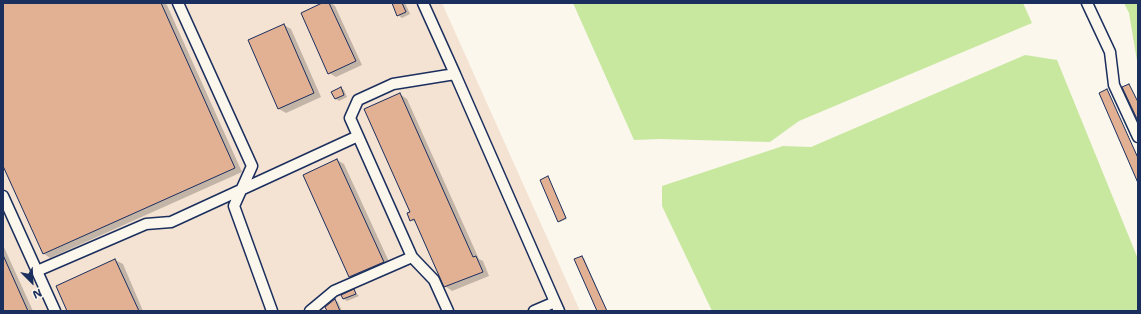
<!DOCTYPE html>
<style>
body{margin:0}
#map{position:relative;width:1141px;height:314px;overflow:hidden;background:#fbf7ec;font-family:"Shantell Sans",sans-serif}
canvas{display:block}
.frame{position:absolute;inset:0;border:4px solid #1b2f5e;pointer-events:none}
.north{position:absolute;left:12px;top:262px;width:40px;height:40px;-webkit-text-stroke:3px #fbf7ec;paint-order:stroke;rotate:156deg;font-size:11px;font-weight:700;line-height:16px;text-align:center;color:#1b2f5e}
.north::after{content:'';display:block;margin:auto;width:14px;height:18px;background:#1b2f5e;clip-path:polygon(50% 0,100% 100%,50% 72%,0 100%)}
</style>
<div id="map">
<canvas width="1141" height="314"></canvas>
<div class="frame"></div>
<div class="north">N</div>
</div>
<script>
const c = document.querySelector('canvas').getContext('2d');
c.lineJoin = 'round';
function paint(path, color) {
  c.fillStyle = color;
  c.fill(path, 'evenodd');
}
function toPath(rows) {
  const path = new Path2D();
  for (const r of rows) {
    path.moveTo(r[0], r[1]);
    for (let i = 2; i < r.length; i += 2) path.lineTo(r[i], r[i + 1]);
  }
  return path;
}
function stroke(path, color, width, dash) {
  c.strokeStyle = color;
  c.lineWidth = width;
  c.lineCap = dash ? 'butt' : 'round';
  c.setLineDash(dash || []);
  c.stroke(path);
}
const built = toPath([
 [3,3,442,3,580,311,3,311]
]);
const green = toPath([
 [573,3,1023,3,1032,23,799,121,770,142,660,139,634,140],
 [1124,3,1138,3,1138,67,1129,13],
 [1025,55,1057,60,1138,259,1138,311,712,311,662,206,662,186,783,146,811,147]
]);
const shadow = toPath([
 [3,3,166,3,242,172,50,258,43,253,3,164],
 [325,3,331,3,335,6,362,65,336,77,329,73],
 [393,3,405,3,410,14,402,18,398,15],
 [284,25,291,29,321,97,286,113,279,109,249,41],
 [1129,85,1138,101,1138,119],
 [341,88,344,90,347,97,339,101,336,99,333,92],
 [1107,91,1138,157,1138,178],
 [400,94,407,99,479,259,483,261,489,276,452,291,445,286,417,223,411,220],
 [337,160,344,164,391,266,357,281,350,277],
 [548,177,567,219,560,222,559,221],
 [3,245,33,311,3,311],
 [582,257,584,258,607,311,598,311],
 [115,260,123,264,143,311,68,311],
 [354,291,359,296,347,301,344,299,343,295],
 [335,300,338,302,342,311,324,311,328,309]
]);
const building = toPath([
 [3,3,161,3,235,168,43,254,3,166,3,3],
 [322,3,329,3,356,61,328,74,301,13,322,3],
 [392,3,402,3,406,12,397,16,392,3],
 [284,24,314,93,278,109,248,40,284,24],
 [1129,84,1138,102,1138,121,1122,87,1129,84],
 [341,87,344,95,335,99,331,92,341,87],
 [1107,89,1138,158,1138,183,1099,93,1107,89],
 [400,93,473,257,476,256,483,272,444,287,414,219,410,221,407,213,410,212,364,109,400,93],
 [337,159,384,262,349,277,303,175,337,159],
 [548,176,566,218,558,222,540,180,548,176],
 [3,255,28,311,3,311,3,255],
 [582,256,607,311,597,311,574,259,582,256],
 [115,259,139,311,67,311,56,286,115,259],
 [354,289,356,294,343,299,341,295,354,289],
 [335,299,340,311,327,311,325,307,335,299]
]);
const minor = toPath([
 [178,3,252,166,234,206,272,311],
 [1087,3,1110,52,1114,85,1138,137],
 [455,74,555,302],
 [3,196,55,311],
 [412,257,350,118,358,100,393,84,455,74,423,3],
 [37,271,146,224,171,222,358,136],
 [310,311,334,291,412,257,434,280,448,311],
 [534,311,555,302,559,311]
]);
paint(built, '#f4e2d2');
paint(green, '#c8e8a0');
paint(shadow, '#0003');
paint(building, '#e2b194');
stroke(building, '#1b2f5e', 1);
stroke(minor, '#1b2f5e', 13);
stroke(minor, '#fbf7ec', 10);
</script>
